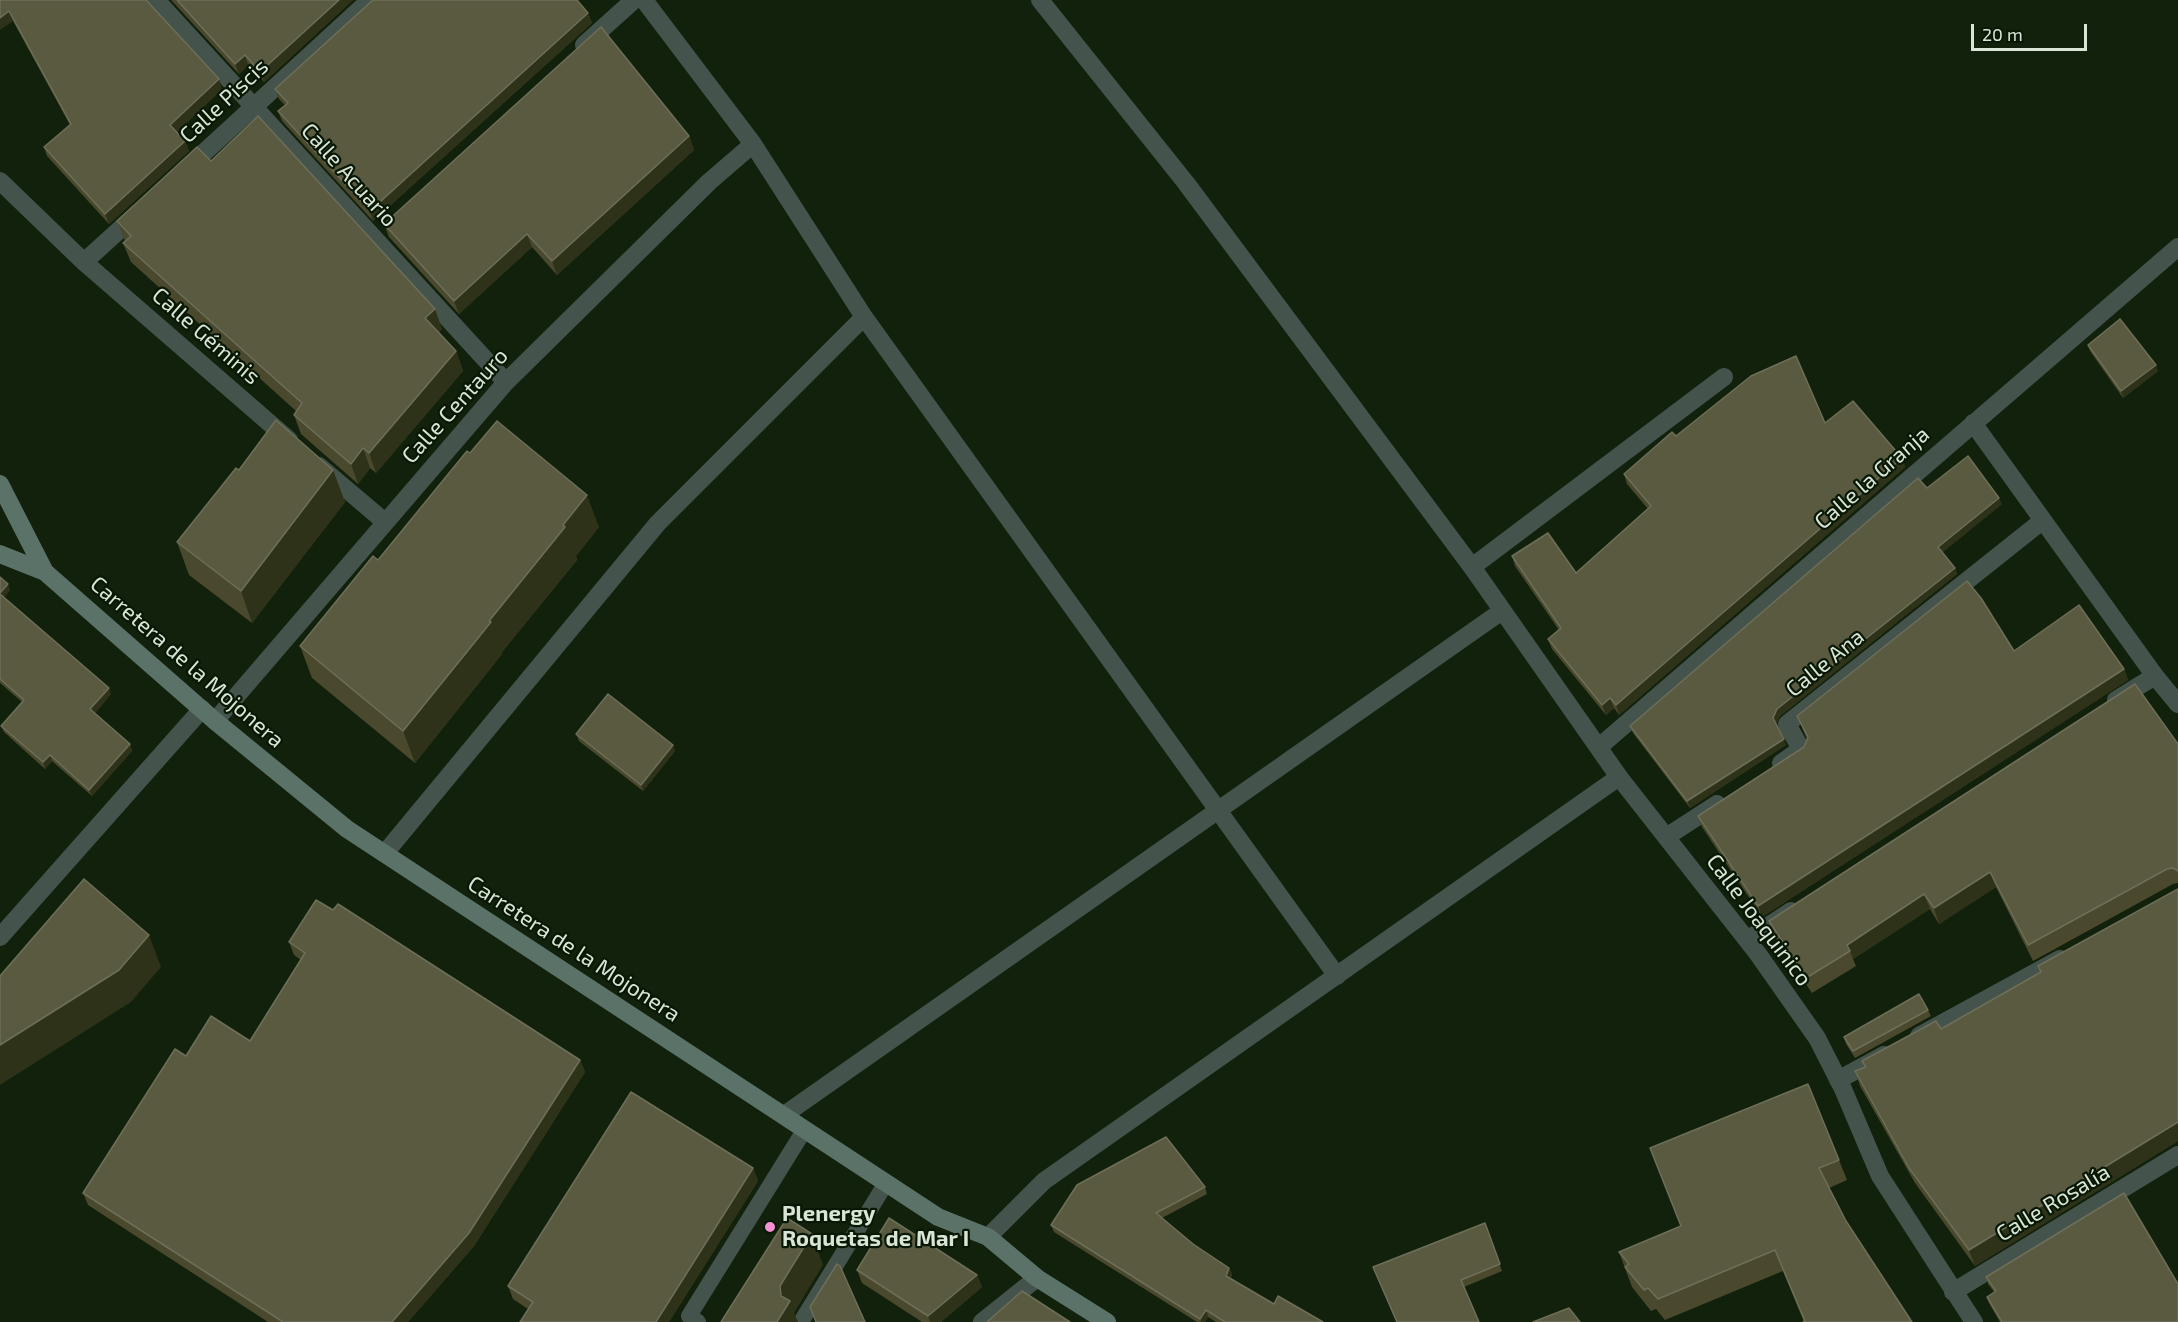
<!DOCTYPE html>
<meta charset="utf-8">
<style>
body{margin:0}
#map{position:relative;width:2178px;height:1322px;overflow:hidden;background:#11210b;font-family:"Exo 2",sans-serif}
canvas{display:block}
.scale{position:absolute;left:1971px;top:24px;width:116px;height:27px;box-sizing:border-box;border:3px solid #dae5d7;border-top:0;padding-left:8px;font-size:18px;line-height:21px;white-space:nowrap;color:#dae5d7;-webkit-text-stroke:4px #081804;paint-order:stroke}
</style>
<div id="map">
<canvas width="2178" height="1322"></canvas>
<div class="scale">20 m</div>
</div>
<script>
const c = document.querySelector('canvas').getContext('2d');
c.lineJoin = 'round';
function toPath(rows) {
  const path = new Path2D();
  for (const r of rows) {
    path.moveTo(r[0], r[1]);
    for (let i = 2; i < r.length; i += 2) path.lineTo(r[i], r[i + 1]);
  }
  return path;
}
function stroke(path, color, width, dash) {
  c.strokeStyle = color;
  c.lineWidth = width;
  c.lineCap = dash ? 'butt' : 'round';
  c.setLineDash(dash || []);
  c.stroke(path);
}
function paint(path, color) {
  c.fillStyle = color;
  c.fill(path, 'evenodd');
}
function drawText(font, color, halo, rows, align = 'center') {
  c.font = font + ' "Exo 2",sans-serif';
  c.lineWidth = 4.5;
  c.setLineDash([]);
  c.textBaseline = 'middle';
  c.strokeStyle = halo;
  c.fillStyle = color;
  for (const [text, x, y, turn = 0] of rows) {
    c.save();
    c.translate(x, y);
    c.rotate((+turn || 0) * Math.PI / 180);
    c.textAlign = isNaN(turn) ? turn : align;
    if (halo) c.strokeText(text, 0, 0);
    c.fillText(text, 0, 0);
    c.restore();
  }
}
const lane = toPath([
 [698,1322,689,1316,805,1129],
 [801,1322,886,1183]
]);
const street = toPath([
 [156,0,506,382],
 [644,0,753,144,864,317,1337,976],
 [1040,0,1186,183,1472,567,1619,777,1758,954,1817,1038,1843,1089,1880,1176,1974,1322],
 [584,45,634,0],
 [185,170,370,0],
 [0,181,84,262,289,440],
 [84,262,138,213],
 [1973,423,2155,676,2178,704],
 [319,466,385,522],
 [1472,567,1724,377],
 [2116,700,2155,676],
 [215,721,506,382,709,182,753,144],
 [1599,747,2178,247],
 [1781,763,1801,749,1787,724,2042,521],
 [1666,837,1717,804],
 [385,853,658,523,864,317],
 [0,937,202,709],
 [1747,940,1791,911],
 [1919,1036,2060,959],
 [1838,1080,1884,1055],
 [784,1115,1502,611],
 [988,1237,1044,1181,1619,777],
 [1953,1292,2178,1155],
 [982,1322,1037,1278]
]);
const secondary = toPath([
 [0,484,45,572],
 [0,554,45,572,215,721,347,829,938,1217,988,1237,1037,1278,1107,1322]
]);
const wall = toPath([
 [0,0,222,89,177,132,185,141,189,151,109,224,47,156,44,147,70,125,13,21],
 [171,0,353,0,264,82,248,65,239,74],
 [588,13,592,23,373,221,282,121,278,111,285,105,279,99,275,89],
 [689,136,694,150,557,275,532,247,459,314,389,237,384,224],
 [211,161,442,329,438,333,456,351,463,371,376,473,370,468,358,484,301,434,294,415,296,411,131,262,123,243,125,241,117,221],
 [2088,345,2158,371,2123,398,2090,351],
 [1825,423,1902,458,1905,467,1619,715,1614,708,1606,715,1552,649,1548,639,1559,630,1515,566,1512,556,1576,573,1648,509,1627,484,1624,474,1676,436],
 [470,453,599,527,576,556,577,560,502,652,502,654,415,763,312,678,300,646,378,560],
 [239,470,333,470,345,502,252,623,189,575,177,542],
 [1927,488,2002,504,1942,552,1955,568,1957,574,1780,716,1776,724,1786,745,1690,808,1633,733,1630,726],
 [0,577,10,590,4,597,111,694,95,713,130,744,132,751,92,796,52,761,45,769,4,732,1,726,22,702,0,683],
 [2014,651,2124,669,2128,680,1762,917,1702,827,1698,816,1804,747,1807,739,1797,716],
 [576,734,675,751,643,791,579,741],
 [2178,744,2178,883,2173,884,2033,961,1996,887,1939,924,1930,909,1853,959,1856,966,1812,993,1774,936,1769,921],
 [289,942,580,1060,585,1072,474,1246,408,1322,268,1322,88,1205,83,1193,186,1056,250,1041,301,960,294,955],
 [2038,966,2178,1141,1975,1266,1915,1183,1860,1086,1855,1071,1865,1067,1862,1061,1941,1029,2040,973],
 [1928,1010,1931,1016,1855,1058,1846,1044,1844,1037],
 [1650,1148,1839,1160,1847,1180,1829,1188,1846,1221,1912,1322,1804,1322,1783,1271,1665,1320,1656,1309,1651,1311,1632,1287,1619,1252,1681,1226],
 [753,1168,758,1181,669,1322,520,1322,528,1309,513,1299,508,1286],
 [1205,1187,1207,1194,1162,1218,1193,1244,1229,1268,1232,1274,1231,1278,1274,1304,1323,1322,1216,1322,1208,1317,1205,1322,1197,1322,1054,1232,1051,1225],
 [1485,1223,1502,1271,1464,1287,1479,1322,1397,1322,1373,1267],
 [857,1270,977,1275,982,1287,941,1322,922,1322,862,1283],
 [1986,1277,2178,1322,2000,1322,1989,1303,1987,1297,1994,1292,1988,1284]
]);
const shadedWall = toPath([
 [339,0,353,0,264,82,260,72],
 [9,11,13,21,0,30,0,18],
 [588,13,592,23,373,221,370,211],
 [245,55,248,65,239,74,235,64],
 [219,79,222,89,174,135,170,125],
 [689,136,694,150,557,275,552,261],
 [185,141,189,151,109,224,105,214],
 [527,234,532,247,459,314,454,301],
 [435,309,442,329,432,338,425,318],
 [456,351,463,371,376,473,369,453],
 [2156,365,2158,371,2123,398,2121,391],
 [363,448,370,468,358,484,351,464],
 [1902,458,1905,467,1619,715,1616,705],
 [333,470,345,502,252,623,241,591],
 [587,495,599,527,576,556,577,560,502,652,502,654,415,763,403,731,563,525],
 [1999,498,2002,504,1941,554,1938,547],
 [1955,568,1957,574,1780,716,1776,725,1773,718,1777,709],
 [8,584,10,590,2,600,0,593],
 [2124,669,2128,680,1762,917,1758,906],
 [109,688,111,694,93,715,90,709],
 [1610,698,1614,708,1606,715,1602,705],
 [1784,739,1786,745,1690,808,1687,801],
 [130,744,132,751,92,796,89,790],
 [673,745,675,751,643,791,641,785],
 [50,755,52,761,45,769,43,762],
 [1990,872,1996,887,1939,924,1934,908],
 [1924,894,1930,909,1853,959,1850,951,1847,945],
 [149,935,161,967,131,1002,0,1085,0,1045],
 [580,1060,585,1072,474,1246,408,1322,392,1322],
 [2178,1122,2178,1141,1975,1266,1969,1250],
 [753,1168,758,1181,669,1322,656,1322],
 [812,1234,823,1265,794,1313,798,1322,777,1322,781,1296,780,1286],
 [1229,1268,1232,1274,1229,1283,1226,1276],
 [977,1275,982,1287,941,1322,930,1322,928,1316],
 [1206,1310,1208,1317,1205,1322,1201,1322,1200,1319]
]);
const building = toPath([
 [0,0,146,0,219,79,170,125,185,141,105,214,44,147,71,124,9,11,0,18,0,0],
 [177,0,339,0,260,72,245,55,235,64,177,0],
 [373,0,577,0,588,13,370,211,278,111,288,103,275,89,373,0],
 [601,27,689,136,552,261,527,234,454,301,384,224,601,27],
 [258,116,435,309,425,318,456,351,369,453,363,448,351,464,294,415,302,403,123,243,131,236,117,221,197,147,211,161,258,116],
 [2120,319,2156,365,2121,391,2088,345,2120,319],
 [1796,356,1825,423,1853,401,1902,458,1616,705,1610,698,1602,705,1548,639,1561,628,1512,556,1548,533,1576,573,1651,506,1624,474,1672,432,1676,436,1751,376,1796,356],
 [276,420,333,470,241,591,177,542,236,468,239,470,276,420],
 [497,421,587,495,563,525,565,527,489,621,491,622,403,731,300,646,373,556,378,560,467,451,470,453,497,421],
 [1968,456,1999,498,1938,547,1955,568,1777,709,1773,718,1784,739,1687,801,1630,726,1918,478,1927,488,1968,456],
 [0,577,8,584,0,593,0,577],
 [1967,581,1981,598,2014,651,2079,605,2124,669,1758,906,1698,816,1804,747,1808,737,1797,716,1967,581],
 [0,594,109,688,90,709,130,744,89,790,50,755,43,762,1,726,24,700,0,679,0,594],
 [2135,684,2178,744,2178,871,2173,868,2167,869,2028,945,1990,872,1934,908,1924,894,1847,945,1850,951,1806,978,1769,921,2135,684],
 [608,694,673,745,641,785,576,734,608,694],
 [84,879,149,935,119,970,0,1045,0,976,84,879],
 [2178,889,2178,1122,1969,1250,1909,1168,1855,1071,1866,1067,1862,1061,1936,1021,1941,1029,2041,972,2038,966,2178,889],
 [316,900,333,910,338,904,580,1060,469,1233,392,1322,283,1322,83,1193,175,1049,186,1056,211,1016,250,1041,305,953,289,942,316,900],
 [1919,994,1928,1010,1853,1051,1844,1037,1919,994],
 [1808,1084,1839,1160,1819,1168,1846,1221,1912,1322,1803,1322,1805,1321,1775,1250,1658,1299,1648,1288,1644,1290,1625,1267,1629,1264,1619,1252,1681,1226,1650,1148,1808,1084],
 [631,1092,753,1168,656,1322,520,1322,533,1302,508,1286,631,1092],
 [1166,1137,1205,1187,1156,1213,1193,1244,1229,1268,1226,1276,1274,1304,1278,1296,1323,1322,1225,1322,1206,1310,1200,1319,1051,1225,1077,1185,1166,1137],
 [2124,1193,2178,1284,2178,1322,2002,1322,1987,1297,1996,1291,1986,1277,2124,1193],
 [787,1218,812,1234,780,1286,781,1296,790,1301,777,1322,721,1322,787,1218],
 [889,1218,977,1275,928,1316,857,1270,889,1218],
 [1485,1223,1500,1264,1461,1280,1479,1322,1397,1322,1373,1267,1485,1223],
 [837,1264,840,1266,865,1322,816,1322,810,1307,837,1264],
 [1022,1291,1070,1322,987,1322,1022,1291],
 [1569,1308,1580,1322,1533,1322,1569,1308]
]);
const markers = [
 [770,1227,6,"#f591d3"]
];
const streetNames = [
 ["Calle Piscis",224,101,-43],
 ["Calle Acuario",349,175,48],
 ["Calle Géminis",206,336,41],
 ["Calle Centauro",455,406,-48],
 ["Calle la Granja",1872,478,-41],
 ["Carretera de la Mojonera",187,662,41],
 ["Calle Ana",1825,663,-39],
 ["Calle Joaquinico",1759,920,53],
 ["Carretera de la Mojonera",574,949,33],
 ["Calle Rosalía",2053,1203,-31]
];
const poiNames = [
 ["Plenergy",782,1214],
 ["Roquetas de Mar I",782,1239]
];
stroke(lane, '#45534d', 16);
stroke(street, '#45534d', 18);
stroke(secondary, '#5b7269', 18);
paint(wall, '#4a492e');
paint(shadedWall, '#2d3218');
paint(building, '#595a40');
stroke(building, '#6e6f58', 1.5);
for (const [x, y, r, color] of markers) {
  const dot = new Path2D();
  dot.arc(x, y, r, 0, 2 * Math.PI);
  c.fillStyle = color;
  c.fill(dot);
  stroke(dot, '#081804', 2);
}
drawText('22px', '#dae5d7', '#081804', streetNames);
drawText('bold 22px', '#dae5d7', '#081804', poiNames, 'left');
</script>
